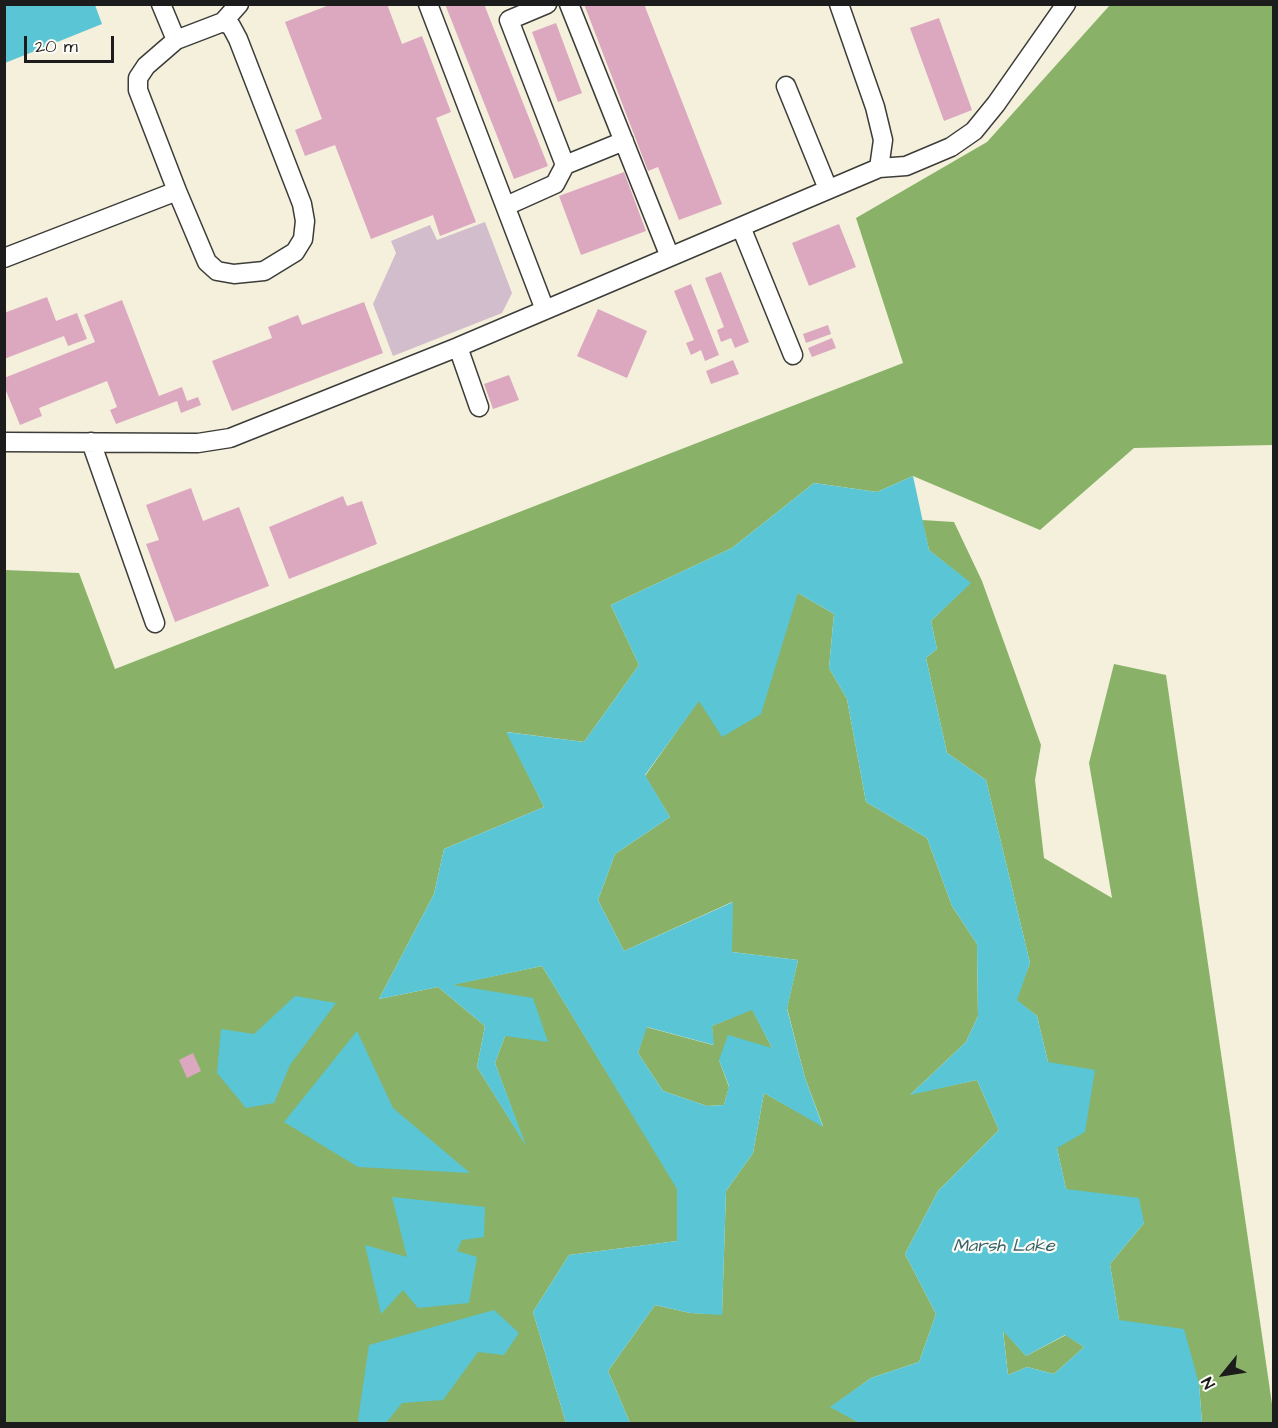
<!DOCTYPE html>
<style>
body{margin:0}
#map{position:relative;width:1278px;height:1428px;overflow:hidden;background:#f4f0dc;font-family:"Architects Daughter",sans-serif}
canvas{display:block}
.frame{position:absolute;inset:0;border:6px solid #1c1c1c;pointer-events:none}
.north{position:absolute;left:1194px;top:1344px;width:60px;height:60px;-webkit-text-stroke:4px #fdfcf7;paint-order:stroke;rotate:240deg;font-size:16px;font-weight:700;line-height:24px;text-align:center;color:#1c1c1c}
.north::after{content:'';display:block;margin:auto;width:21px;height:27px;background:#1c1c1c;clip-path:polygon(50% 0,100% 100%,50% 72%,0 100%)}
.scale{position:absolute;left:24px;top:36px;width:90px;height:27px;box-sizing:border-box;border:3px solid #1c1c1c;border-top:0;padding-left:8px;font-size:18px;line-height:21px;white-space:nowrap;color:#1c1c1c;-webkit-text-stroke:4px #fdfcf7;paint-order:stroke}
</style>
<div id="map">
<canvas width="1278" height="1428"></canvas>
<div class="frame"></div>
<div class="north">N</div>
<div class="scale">20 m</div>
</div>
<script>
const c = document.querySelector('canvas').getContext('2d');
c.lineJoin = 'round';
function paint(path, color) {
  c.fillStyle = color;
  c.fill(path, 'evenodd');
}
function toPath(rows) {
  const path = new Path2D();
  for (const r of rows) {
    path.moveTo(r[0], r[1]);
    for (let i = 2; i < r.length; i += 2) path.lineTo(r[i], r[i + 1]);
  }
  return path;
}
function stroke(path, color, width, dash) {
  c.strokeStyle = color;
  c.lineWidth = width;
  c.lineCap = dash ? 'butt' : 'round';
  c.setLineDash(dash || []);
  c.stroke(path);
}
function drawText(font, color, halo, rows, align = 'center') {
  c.font = font + ' "Architects Daughter",sans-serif';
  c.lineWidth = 4.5;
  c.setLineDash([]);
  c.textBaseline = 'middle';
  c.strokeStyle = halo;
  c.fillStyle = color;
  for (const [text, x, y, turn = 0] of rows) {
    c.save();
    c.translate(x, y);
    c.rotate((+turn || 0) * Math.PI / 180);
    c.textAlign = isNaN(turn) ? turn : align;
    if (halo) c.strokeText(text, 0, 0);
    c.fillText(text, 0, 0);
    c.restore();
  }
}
const industrial = toPath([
 [485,222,512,293,502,313,393,356,373,304,396,253,391,241,430,225,437,240]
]);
const forest = toPath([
 [1110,5,1273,5,1273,445,1134,448,1040,530,913,476,877,492,814,483,732,548,611,605,639,665,584,742,507,732,544,807,444,849,434,894,379,999,438,987,485,1026,477,1067,524,1142,495,1063,505,1036,451,985,542,966,678,1189,677,1241,569,1255,533,1312,566,1423,5,1424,5,570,79,573,115,669,903,363,856,218,987,142],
 [922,520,954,522,982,581,1041,745,1035,780,1044,858,1112,898,1089,763,1114,664,1166,675,1273,1411,1273,1423,1202,1423,1199,1384,1119,1320,1110,1264,1144,1223,1066,1189,1057,1148,1048,1062,1037,1016,1016,1000,1030,963,986,780,947,753,926,658,937,649,931,621,970,583,929,550],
 [798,593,834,614,829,668,847,699,866,802,927,838,952,906,977,944,978,1016,966,1042,911,1094,977,1080,999,1130,938,1191,905,1254,936,1314,919,1362,871,1378,831,1407,861,1423,630,1423,608,1371,655,1305,690,1313,722,1314,726,1191,753,1153,764,1093,823,1126,805,1078,787,1008,798,960,732,952,732,902,624,951,598,900,615,854,670,817,645,776,699,700],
 [752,1009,772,1048,719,1060,729,1087,724,1105,707,1106,663,1091,638,1053,646,1027,713,1045,712,1026],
 [1003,1330,1026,1356,1066,1335,1084,1347,1054,1374,1027,1367,1008,1375]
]);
const water = toPath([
 [5,4,95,5,102,24,5,63],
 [913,476,929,550,971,583,931,621,937,649,926,658,947,753,986,780,1030,963,1017,1000,1037,1016,1048,1062,1095,1070,1085,1132,1057,1148,1066,1189,1139,1198,1144,1223,1110,1264,1119,1320,1184,1329,1199,1384,1202,1423,861,1424,830,1407,871,1378,919,1362,936,1314,905,1254,938,1191,999,1130,977,1080,910,1095,966,1042,978,1016,977,944,952,906,927,838,866,802,847,699,829,668,834,614,798,593,761,714,722,737,699,701,645,775,670,817,615,854,598,900,624,951,733,902,732,952,798,960,787,1009,805,1078,823,1127,764,1093,753,1153,726,1191,722,1315,690,1313,655,1305,608,1371,630,1423,566,1423,533,1312,569,1255,677,1241,677,1189,542,966,453,985,533,998,548,1042,505,1036,495,1063,526,1146,477,1067,485,1026,438,987,379,999,434,894,444,849,544,807,506,732,584,742,639,665,611,605,732,548,814,483,877,492],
 [752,1010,772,1048,728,1035,719,1060,729,1086,724,1105,707,1106,663,1091,638,1053,647,1027,714,1045,712,1026],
 [1003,1331,1026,1356,1065,1335,1084,1347,1054,1374,1027,1367,1008,1375],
 [295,996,336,1003,290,1065,274,1103,246,1108,217,1073,221,1029,254,1034],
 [357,1031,393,1108,470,1173,358,1167,284,1122],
 [392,1197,485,1207,484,1237,462,1240,457,1251,477,1257,469,1303,418,1308,403,1290,381,1314,365,1245,407,1257],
 [494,1310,519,1333,504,1355,478,1352,443,1400,402,1403,386,1423,360,1423,358,1420,369,1345]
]);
const building = toPath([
 [332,4,387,4,402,44,422,36,451,112,436,118,476,222,440,236,433,215,371,239,335,145,305,156,295,130,322,119,285,22],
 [445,4,484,4,548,166,514,179],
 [584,4,644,4,722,204,679,220,658,167,648,171],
 [939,18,972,110,944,121,910,28],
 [556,23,582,93,558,102,532,32],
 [624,172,646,231,581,255,559,196],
 [839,224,856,267,809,286,792,243],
 [721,272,749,342,735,348,731,338,721,342,717,330,724,327,705,278],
 [691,284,719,355,705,361,701,350,691,355,686,343,694,340,674,291],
 [47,297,56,321,77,313,87,339,68,346,64,336,4,359,4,313],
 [122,300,159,396,182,387,187,401,198,397,201,405,181,413,177,401,116,424,110,410,117,407,107,381,39,408,42,416,20,425,4,386,4,378,95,342,84,315],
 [364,302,383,353,232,411,212,361,272,338,268,327,298,315,302,325],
 [598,309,647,331,627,378,577,356],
 [828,325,831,334,806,343,803,334],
 [832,338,836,348,812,357,808,348],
 [733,360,739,374,711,384,706,371],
 [509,375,519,400,493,409,484,384],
 [191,488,203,521,239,507,269,586,175,622,146,544,159,540,146,505],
 [343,496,347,506,362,501,377,544,289,579,269,527],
 [193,1053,201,1071,187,1078,179,1060]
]);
const lane = toPath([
 [161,4,176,40],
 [428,4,545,310],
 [569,4,670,257],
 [839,4,875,107,883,140,879,168],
 [223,22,231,26,238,39,302,204,305,221,303,239,295,252,264,271,234,274,217,271,207,262,177,191,138,90,138,78,146,66,176,40,223,22],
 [223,22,239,4],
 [786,86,828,189],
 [565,165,624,141],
 [506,206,555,184,565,165,509,20,547,4],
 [741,227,793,355],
 [4,258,177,191],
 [458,347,479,407],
 [4,442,198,443,230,438,458,347,879,168,906,166,951,147,974,131,996,104,1066,4],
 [91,442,155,623]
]);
const waterNames = [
 ["Marsh Lake",1004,1247]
];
paint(industrial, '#d1bdcb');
paint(forest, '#89b268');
paint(water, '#5ac5d4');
paint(building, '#dca8c0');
stroke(lane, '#3c3c39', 21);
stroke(lane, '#fff', 18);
drawText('italic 18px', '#356066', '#fdfcf7', waterNames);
</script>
